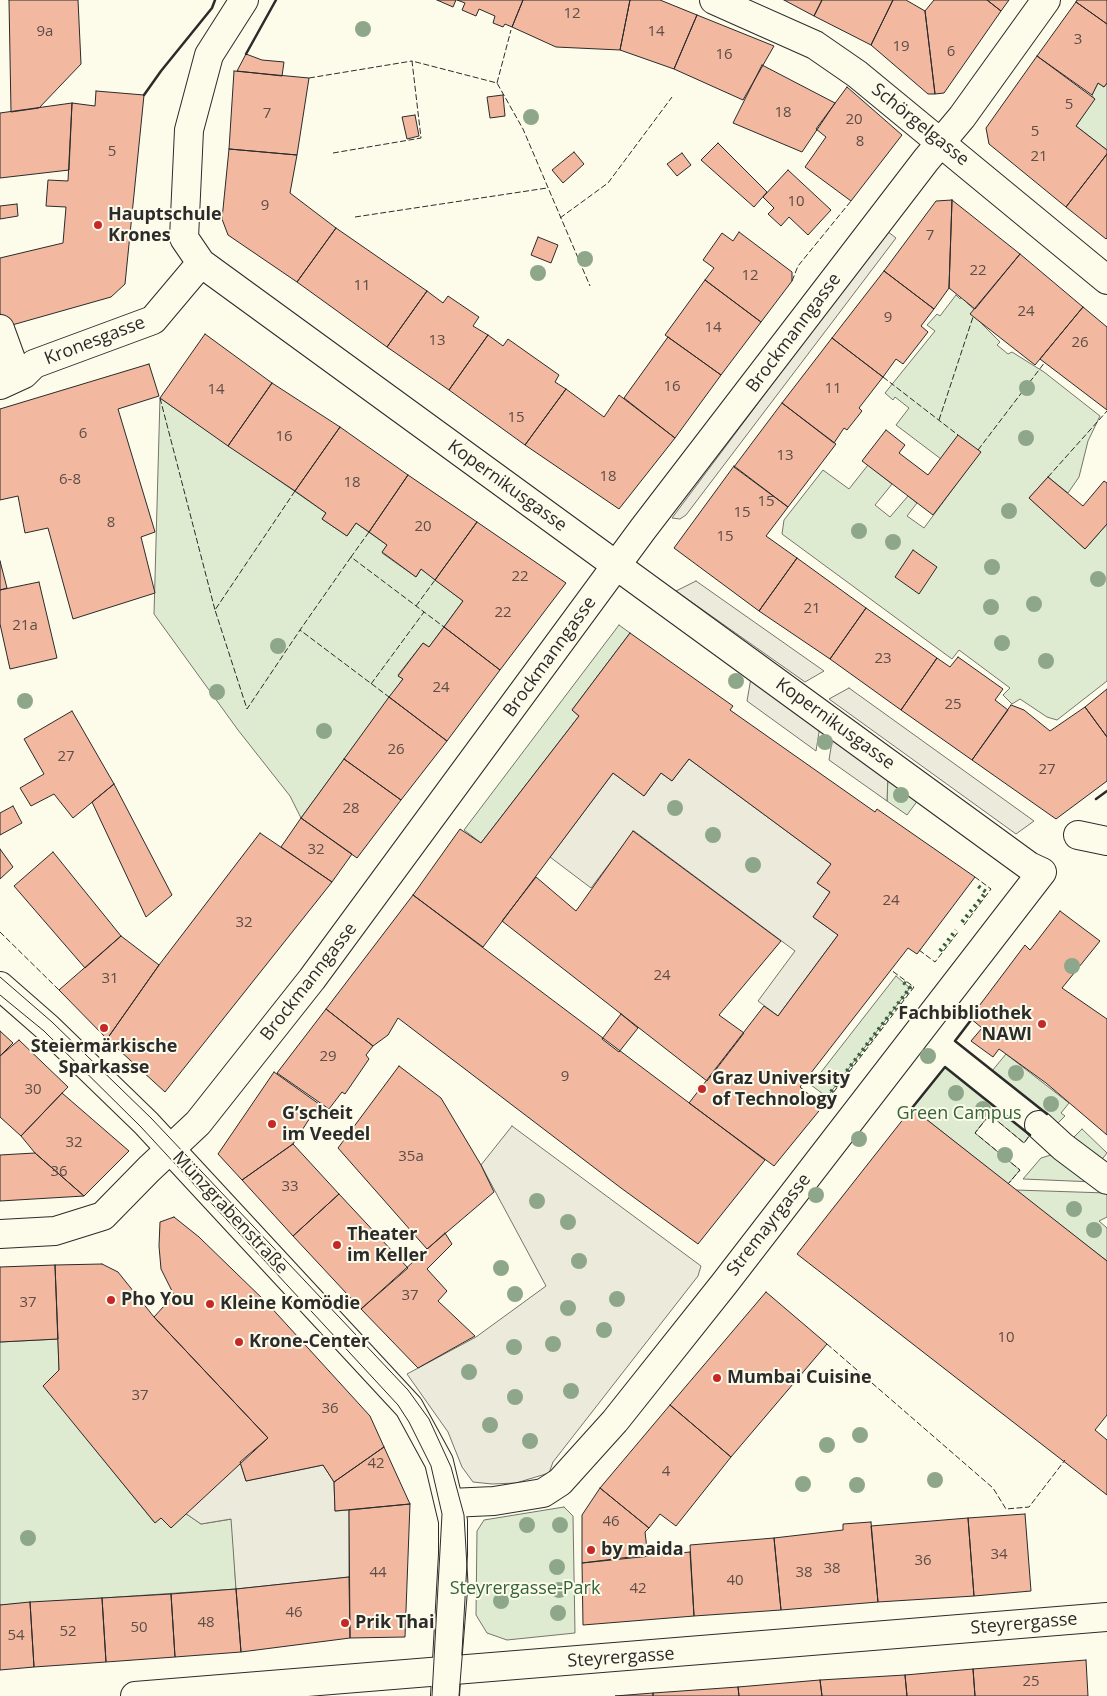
<!DOCTYPE html>
<meta charset="utf-8">
<style>
body{margin:0}
canvas{display:block;background:#fdfbea}
</style>
<canvas width="1107" height="1696"></canvas>
<script>
const c = document.querySelector('canvas').getContext('2d');
c.lineJoin = 'round';
function paint(path, color) {
  c.fillStyle = color;
  c.fill(path, 'evenodd');
}
function toPath(rows) {
  const path = new Path2D();
  for (const r of rows) {
    path.moveTo(r[0], r[1]);
    for (let i = 2; i < r.length; i += 2) path.lineTo(r[i], r[i + 1]);
  }
  return path;
}
function stroke(path, color, width, dash) {
  c.strokeStyle = color;
  c.lineWidth = width;
  c.lineCap = dash ? 'butt' : 'round';
  c.setLineDash(dash || []);
  c.stroke(path);
}
function drawText(font, color, halo, rows, align = 'center') {
  c.font = font + ' "Open Sans",sans-serif';
  c.lineWidth = 4;
  c.setLineDash([]);
  c.textBaseline = 'middle';
  c.strokeStyle = halo;
  c.fillStyle = color;
  for (const [text, x, y, turn = 0] of rows) {
    c.save();
    c.translate(x, y);
    c.rotate((+turn || 0) * Math.PI / 180);
    c.textAlign = isNaN(turn) ? turn : align;
    if (halo) c.strokeText(text, 0, 0);
    c.fillText(text, 0, 0);
    c.restore();
  }
}
const green = toPath([
 [1098,83,1104,87,1107,83,1107,150,1076,126,1094,99,1092,95,1098,83],
 [956,295,960,299,962,295,967,303,975,310,974,316,1000,342,997,345,1008,354,1012,352,1044,372,1100,416,1088,441,1079,477,1068,493,1048,477,1029,498,1085,549,1107,524,1107,681,1057,720,1047,717,1020,699,1012,704,1003,695,1010,688,959,650,952,659,782,534,784,520,823,470,849,489,868,465,892,484,875,505,890,517,908,496,917,503,907,516,924,528,980,452,941,459,896,425,909,408,895,397,893,400,885,393,935,331,927,325,937,314,940,316,956,295],
 [160,398,326,513,322,519,347,536,356,523,387,545,382,553,416,577,421,569,463,601,429,647,423,643,398,675,403,679,301,818,290,796,238,730,154,614,160,398],
 [619,625,630,633,572,710,579,716,481,843,464,830,619,625],
 [888,774,921,796,907,815,887,801,888,774],
 [896,976,910,988,827,1097,811,1085,896,976],
 [1006,1054,1069,1103,1061,1113,1065,1116,1058,1123,992,1071,1006,1054],
 [945,1067,1030,1135,1024,1143,995,1119,986,1119,975,1133,1020,1170,1008,1184,912,1108,945,1067],
 [1082,1129,1107,1153,1099,1163,1072,1139,1082,1129],
 [1051,1155,1056,1155,1095,1182,1023,1179,1041,1158,1051,1155],
 [1015,1190,1107,1193,1107,1217,1099,1221,1107,1228,1107,1261,1015,1190],
 [58,1339,59,1370,44,1386,154,1522,161,1518,171,1528,185,1513,201,1524,232,1519,236,1589,0,1605,0,1342,58,1339],
 [564,1507,573,1516,575,1633,507,1640,487,1633,476,1615,477,1531,484,1520,564,1507]
]);
const parking = toPath([
 [887,231,896,238,686,515,680,519,672,518,887,231],
 [696,581,824,671,805,682,676,591,696,581],
 [751,678,820,726,816,751,747,701,751,678],
 [849,688,1034,821,1016,834,829,699,849,688],
 [833,735,888,774,887,801,829,760,833,735],
 [689,759,831,864,817,883,830,892,813,917,838,935,778,1016,758,1001,795,951,634,831,591,888,550,857,613,773,644,796,661,773,672,781,689,759],
 [512,1126,701,1266,698,1276,553,1462,549,1473,516,1483,492,1484,473,1482,462,1467,448,1432,407,1374,476,1337,546,1286,481,1165,512,1126],
 [240,1462,246,1481,323,1465,334,1482,335,1511,349,1510,349,1577,236,1589,231,1519,201,1524,185,1513,240,1462]
]);
const building = toPath([
 [9,0,78,0,81,64,39,108,11,112,9,0],
 [437,0,456,0,453,7,437,0],
 [457,0,523,0,512,27,505,24,503,27,493,23,495,16,479,9,476,16,462,10,465,3,457,0],
 [523,0,630,0,620,50,556,47,512,27,523,0],
 [630,0,660,0,697,15,674,69,620,50,630,0],
 [784,0,822,0,814,16,784,0],
 [822,0,893,0,871,45,814,16,822,0],
 [893,0,906,0,925,11,935,94,928,94,871,45,893,0],
 [934,0,987,0,1001,11,944,93,935,94,925,11,934,0],
 [987,0,1009,0,1001,11,987,0],
 [1077,0,1107,0,1107,24,1076,2,1077,0],
 [1076,2,1107,24,1107,83,1104,87,1098,83,1092,95,1037,56,1076,2],
 [697,15,774,46,743,100,674,69,697,15],
 [246,54,262,60,284,62,282,76,237,71,246,54],
 [1037,56,1095,99,1076,126,1107,150,1107,154,1066,207,989,144,986,128,1037,56],
 [762,65,835,103,802,152,733,123,762,65],
 [234,71,309,78,297,155,229,149,234,71],
 [847,87,902,135,851,201,805,167,826,137,816,129,847,87],
 [96,91,144,95,125,284,111,297,5,327,0,313,0,258,63,243,66,207,46,206,48,180,68,181,72,103,95,106,96,91],
 [503,95,505,116,490,118,487,97,503,95],
 [72,103,69,170,0,178,0,113,72,103],
 [415,115,419,136,407,139,402,117,415,115],
 [718,143,767,192,754,207,701,160,718,143],
 [229,149,297,155,290,193,336,228,297,282,228,235,222,219,229,149],
 [574,152,584,164,563,183,552,170,574,152],
 [682,153,691,165,677,176,667,164,682,153],
 [1107,154,1107,238,1106,239,1066,207,1107,154],
 [788,170,831,210,808,235,789,217,781,226,768,214,774,208,763,197,788,170],
 [952,200,949,288,934,309,884,271,936,201,952,200],
 [952,200,1020,254,975,309,949,288,952,200],
 [17,204,18,216,0,219,0,206,17,204],
 [336,228,427,291,387,347,297,282,336,228],
 [739,232,792,272,792,281,761,322,705,280,714,268,703,260,722,233,733,241,739,232],
 [538,237,558,245,551,263,531,255,538,237],
 [1020,254,1083,307,1035,365,970,314,1020,254],
 [884,271,934,309,921,326,928,332,903,364,896,359,883,377,832,338,884,271],
 [705,280,761,322,721,375,665,335,705,280],
 [427,291,443,303,448,296,479,317,473,326,488,335,449,390,387,347,427,291],
 [1083,307,1107,327,1107,410,1040,359,1083,307],
 [205,334,272,383,228,446,160,398,205,334],
 [488,335,503,346,508,339,559,375,555,382,566,389,525,445,449,390,488,335],
 [668,337,721,375,675,438,624,398,668,337],
 [832,338,883,377,859,408,862,411,847,430,844,428,834,443,782,403,832,338],
 [149,364,159,396,118,409,155,532,141,537,155,593,73,619,48,528,25,533,18,496,0,500,0,409,149,364],
 [272,383,340,427,295,491,228,446,272,383],
 [566,389,604,417,619,395,675,438,619,509,525,445,566,389],
 [782,403,836,444,788,507,734,467,782,403],
 [340,427,408,475,369,532,356,523,347,536,322,519,326,513,295,491,340,427],
 [886,430,905,445,899,453,928,475,958,435,981,452,933,515,862,461,886,430],
 [734,466,788,507,766,536,797,558,759,611,674,548,734,466],
 [408,475,477,522,435,580,421,569,416,577,382,552,387,545,369,532,408,475],
 [1048,477,1083,506,1104,481,1107,483,1107,524,1085,549,1029,498,1048,477],
 [477,522,566,583,500,670,444,627,463,601,435,580,477,522],
 [913,550,937,567,919,594,895,577,913,550],
 [797,558,866,608,830,659,759,611,797,558],
 [0,561,7,588,0,590,0,561],
 [39,582,57,658,10,669,0,624,0,590,39,582],
 [866,608,937,658,901,710,830,659,866,608],
 [444,627,500,670,447,741,389,697,403,679,398,676,423,643,429,647,444,627],
 [630,633,733,706,730,710,875,812,877,809,975,877,917,954,908,948,800,1087,823,1106,774,1166,689,1103,764,1006,778,1016,838,935,813,917,830,892,817,883,831,864,689,759,672,781,661,773,644,796,613,773,483,947,413,895,460,829,481,843,579,716,572,710,630,633],
 [958,657,1003,689,995,700,1008,710,972,760,901,710,937,658,950,667,958,657],
 [1107,689,1107,737,1085,707,1107,689],
 [389,697,447,741,401,800,344,759,389,697],
 [1011,705,1024,710,1050,731,1085,707,1107,737,1107,781,1056,819,972,760,1011,705],
 [72,711,114,784,73,818,54,794,31,806,20,788,44,774,24,739,72,711],
 [344,759,401,800,357,858,301,818,344,759],
 [114,784,172,895,146,917,92,802,114,784],
 [13,806,22,823,0,835,0,813,13,806],
 [301,818,352,854,332,882,281,847,301,818],
 [633,831,781,941,719,1015,744,1033,707,1081,502,921,536,877,576,911,633,831],
 [260,833,332,882,165,1092,107,1039,159,965,260,833],
 [0,849,13,867,0,879,0,849],
 [53,852,121,936,85,968,14,886,53,852],
 [413,895,765,1160,698,1244,621,1188,398,1018,388,1035,373,1046,326,1009,413,895],
 [1060,911,1100,941,1062,988,1107,1019,1107,1135,1046,1083,999,1049,993,1057,971,1041,982,1028,970,1018,1025,945,1030,950,1060,911],
 [121,936,159,965,107,1039,59,990,121,936],
 [326,1009,373,1046,366,1055,369,1059,345,1094,342,1092,329,1109,277,1073,326,1009],
 [621,1014,638,1028,619,1052,602,1039,621,1014],
 [0,1031,13,1043,0,1056,0,1031],
 [19,1040,68,1087,21,1136,0,1117,0,1056,19,1040],
 [399,1066,441,1098,481,1165,494,1192,427,1249,338,1148,399,1066],
 [274,1072,319,1104,293,1144,242,1180,218,1154,274,1072],
 [62,1093,129,1151,84,1196,35,1153,21,1136,62,1093],
 [912,1108,1107,1261,1107,1415,1095,1430,1107,1440,1107,1495,797,1254,912,1108],
 [293,1144,339,1194,293,1236,242,1180,293,1144],
 [35,1153,84,1196,0,1201,0,1155,35,1153],
 [339,1194,408,1268,361,1309,293,1236,339,1194],
 [174,1217,199,1237,267,1303,370,1416,384,1447,334,1482,323,1465,246,1481,240,1462,268,1438,154,1317,174,1295,161,1269,159,1246,160,1222,174,1217],
 [445,1233,452,1244,427,1269,447,1291,438,1301,475,1336,418,1368,361,1309,445,1233],
 [102,1264,118,1272,154,1317,268,1438,171,1528,161,1518,155,1523,43,1386,59,1370,55,1265,102,1264],
 [55,1265,58,1339,0,1342,0,1267,55,1265],
 [766,1292,827,1344,731,1457,670,1405,766,1292],
 [670,1405,731,1457,676,1526,660,1514,649,1528,600,1488,670,1405],
 [384,1447,410,1504,335,1511,334,1482,384,1447],
 [600,1488,649,1528,645,1532,647,1549,654,1554,582,1563,582,1515,600,1488],
 [410,1504,405,1637,350,1638,349,1510,410,1504],
 [1025,1514,1031,1591,974,1596,968,1518,1025,1514],
 [968,1518,974,1596,878,1602,871,1526,968,1518],
 [871,1522,878,1602,781,1610,774,1538,843,1530,843,1524,871,1522],
 [774,1538,781,1610,694,1616,690,1545,774,1538],
 [690,1552,694,1616,583,1625,582,1563,690,1552],
 [349,1577,350,1638,241,1652,236,1589,349,1577],
 [236,1589,241,1652,175,1657,171,1594,236,1589],
 [171,1594,175,1657,106,1662,102,1598,171,1594],
 [102,1598,106,1662,34,1667,30,1602,102,1598],
 [30,1602,34,1667,0,1670,0,1605,30,1602],
 [1086,1660,1088,1696,975,1696,973,1669,1086,1660],
 [973,1669,975,1696,907,1696,905,1675,973,1669],
 [905,1675,907,1696,822,1696,820,1680,905,1675],
 [820,1680,822,1696,739,1696,738,1687,820,1680],
 [738,1687,739,1696,653,1696,653,1693,738,1687],
 [653,1693,653,1696,615,1696,653,1693]
]);
const minor = toPath([
 [244,0,209,55,189,130,184,238,201,263,1029,866,1042,872,724,1284,615,1421,560,1482,543,1493,494,1501,450,1503],
 [714,0,815,45,857,74,1107,280],
 [0,329,12,362,24,374],
 [0,385,24,374,34,364,153,320,201,263],
 [1078,835,1107,841],
 [1039,1125,1063,1147,1107,1180],
 [0,1234,55,1231,103,1216,149,1169,198,1123,312,979,643,529,926,160,962,117,1046,0],
 [135,1696,1107,1617]
]);
const major = toPath([
 [0,986,48,1028,146,1123,409,1407,439,1462,453,1521,453,1554,445,1696]
]);
const tram = toPath([
 [0,977,52,1022,151,1118,408,1390,429,1419,451,1467,464,1515,468,1584,459,1696],
 [0,995,44,1031,141,1127,398,1405,409,1422,431,1466,442,1514,432,1696]
]);
const hedge = toPath([
 [962,922,986,892,978,886],
 [940,951,956,930],
 [827,1097,910,988,903,982]
]);
const fence = toPath([
 [309,78,412,61],
 [497,83,511,30],
 [333,153,421,138,412,61,497,83,523,129,590,286],
 [355,217,547,188],
 [560,218,608,183,672,97],
 [792,281,798,266,851,201],
 [883,377,958,435],
 [160,398,215,610],
 [939,420,973,317],
 [978,450,1045,362],
 [1048,477,1107,411],
 [295,491,215,610,247,709,300,630],
 [369,532,351,557,444,627],
 [351,557,300,630,389,697],
 [416,606,435,580],
 [371,684,424,612],
 [964,925,991,889,975,877],
 [0,932,59,990],
 [919,950,935,962,959,931],
 [992,1105,1030,1135,1024,1143,995,1119,986,1119,975,1133,1020,1170,1008,1184],
 [823,1106,914,987,891,970],
 [827,1344,993,1488,1006,1509,1029,1507,1065,1460]
]);
const wall = toPath([
 [246,54,276,0],
 [144,95,161,71,212,8,215,0],
 [1096,799,1107,791],
 [971,1020,955,1041,1047,1114],
 [912,1108,945,1067,1030,1135]
]);
const trees = [
 [363,29],
 [531,117],
 [585,259],
 [538,273],
 [1027,388],
 [1026,438],
 [1009,511],
 [859,531],
 [893,542],
 [992,567],
 [1098,579],
 [1034,604],
 [991,607],
 [1002,643],
 [278,646],
 [1046,661],
 [736,681],
 [217,692],
 [25,701],
 [324,731],
 [825,742],
 [901,795],
 [675,808],
 [713,835],
 [753,865],
 [1072,966],
 [928,1056],
 [1016,1073],
 [956,1093],
 [1051,1104],
 [983,1109],
 [859,1139],
 [1005,1155],
 [816,1195],
 [537,1201],
 [1074,1209],
 [568,1222],
 [1094,1230],
 [579,1261],
 [501,1268],
 [515,1294],
 [617,1299],
 [568,1308],
 [604,1330],
 [553,1344],
 [514,1347],
 [469,1372],
 [571,1391],
 [515,1397],
 [490,1425],
 [860,1435],
 [530,1441],
 [827,1445],
 [935,1480],
 [803,1484],
 [857,1485],
 [527,1525],
 [560,1525],
 [28,1538],
 [557,1567],
 [559,1590],
 [501,1601],
 [558,1613]
];
const markers = [
 [98,225,5,"#c62828"],
 [1042,1024,5,"#c62828"],
 [104,1028,5,"#c62828"],
 [702,1089,5,"#c62828"],
 [272,1124,5,"#c62828"],
 [337,1245,5,"#c62828"],
 [111,1300,5,"#c62828"],
 [210,1304,5,"#c62828"],
 [239,1342,5,"#c62828"],
 [717,1378,5,"#c62828"],
 [591,1550,5,"#c62828"],
 [345,1623,5,"#c62828"]
];
const numberNames = [
 ["12",572,14],
 ["9a",45,32],
 ["14",656,32],
 ["3",1078,40],
 ["19",901,47],
 ["6",951,52],
 ["16",724,55],
 ["5",1069,105],
 ["18",783,113],
 ["7",267,114],
 ["20",854,120],
 ["5",1035,132],
 ["8",860,142],
 ["5",112,152],
 ["21",1039,157],
 ["10",796,202],
 ["9",265,206],
 ["7",930,236],
 ["22",978,271],
 ["12",750,276],
 ["11",362,286],
 ["24",1026,312],
 ["9",888,318],
 ["14",713,328],
 ["13",437,341],
 ["26",1080,343],
 ["16",672,387],
 ["11",833,389],
 ["14",216,390],
 ["15",516,418],
 ["6",83,434],
 ["16",284,437],
 ["13",785,456],
 ["18",608,477],
 ["6-8",70,480],
 ["18",352,483],
 ["15",766,502],
 ["15",742,513],
 ["8",111,523],
 ["20",423,527],
 ["15",725,537],
 ["22",520,577],
 ["21",812,609],
 ["22",503,613],
 ["21a",25,626],
 ["23",883,659],
 ["24",441,688],
 ["25",953,705],
 ["26",396,750],
 ["27",66,757],
 ["27",1047,770],
 ["28",351,809],
 ["32",316,850],
 ["24",891,901],
 ["32",244,923],
 ["24",662,976],
 ["31",110,979],
 ["29",328,1057],
 ["9",565,1077],
 ["30",33,1090],
 ["32",74,1143],
 ["35a",411,1157],
 ["36",59,1172],
 ["33",290,1187],
 ["37",410,1296],
 ["37",28,1303],
 ["10",1006,1338],
 ["37",140,1396],
 ["36",330,1409],
 ["42",376,1464],
 ["4",666,1472],
 ["46",611,1522],
 ["34",999,1555],
 ["36",923,1561],
 ["38",832,1569],
 ["44",378,1573],
 ["38",804,1573],
 ["40",735,1581],
 ["42",638,1589],
 ["46",294,1613],
 ["48",206,1623],
 ["50",139,1628],
 ["52",68,1632],
 ["54",16,1636],
 ["25",1031,1682]
];
const streetNames = [
 ["Schörgelgasse",920,125,39],
 ["Brockmanngasse",794,333,-53],
 ["Kronesgasse",95,341,-21],
 ["Kopernikusgasse",507,486,36],
 ["Brockmanngasse",550,657,-54],
 ["Kopernikusgasse",835,724,36],
 ["Brockmanngasse",309,982,-52],
 ["Münzgrabenstraße",230,1213,47],
 ["Stremayrgasse",769,1225,-52],
 ["Steyrergasse",1024,1624,-5],
 ["Steyrergasse",621,1658,-4]
];
const poiNames = [
 ["Hauptschule",108,215],
 ["Krones",108,236],
 ["Fachbibliothek",1032,1014,"right"],
 ["NAWI",1032,1035,"right"],
 ["Steiermärkische",104,1047,"center"],
 ["Sparkasse",104,1068,"center"],
 ["Graz University",712,1079],
 ["of Technology",712,1100],
 ["G’scheit",282,1114],
 ["im Veedel",282,1135],
 ["Theater",347,1235],
 ["im Keller",347,1256],
 ["Pho You",121,1300],
 ["Kleine Komödie",220,1304],
 ["Krone-Center",249,1342],
 ["Mumbai Cuisine",727,1378],
 ["by maida",601,1550],
 ["Prik Thai",355,1623]
];
const parkNames = [
 ["Green Campus",959,1114],
 ["Steyrergasse-Park",525,1589]
];
paint(green, '#deebd1');
stroke(green, '#74746e', 1);
paint(parking, '#eceadb');
stroke(parking, '#74746e', 1);
paint(building, '#f2b8a0');
stroke(building, '#2b2b2b', 1);
stroke(minor, '#2b2b2b', 30);
stroke(major, '#2b2b2b', 30);
stroke(minor, '#fdfbea', 28);
stroke(major, '#fdfbea', 28);
stroke(tram, '#2b2b2b', 1);
stroke(hedge, '#34623c', 4, [2.5, 4]);
stroke(fence, '#2b2b2b', 1, [6, 2.5]);
stroke(wall, '#2b2b2b', 2.5);
c.fillStyle = '#8ea78a';
for (const [x, y] of trees) {
  c.beginPath();
  c.arc(x, y, 8, 0, 2 * Math.PI);
  c.fill();
}
for (const [x, y, r, color] of markers) {
  const dot = new Path2D();
  dot.arc(x, y, r, 0, 2 * Math.PI);
  c.fillStyle = color;
  c.fill(dot);
  stroke(dot, '#fdfbea', 2);
}
drawText('15px', '#5d4e48', null, numberNames);
drawText('18px', '#2b2b2b', '#fdfbea', streetNames);
drawText('bold 18px', '#2b2b2b', '#fdfbea', poiNames, 'left');
drawText('18px', '#34623c', '#fdfbea', parkNames);
</script>
